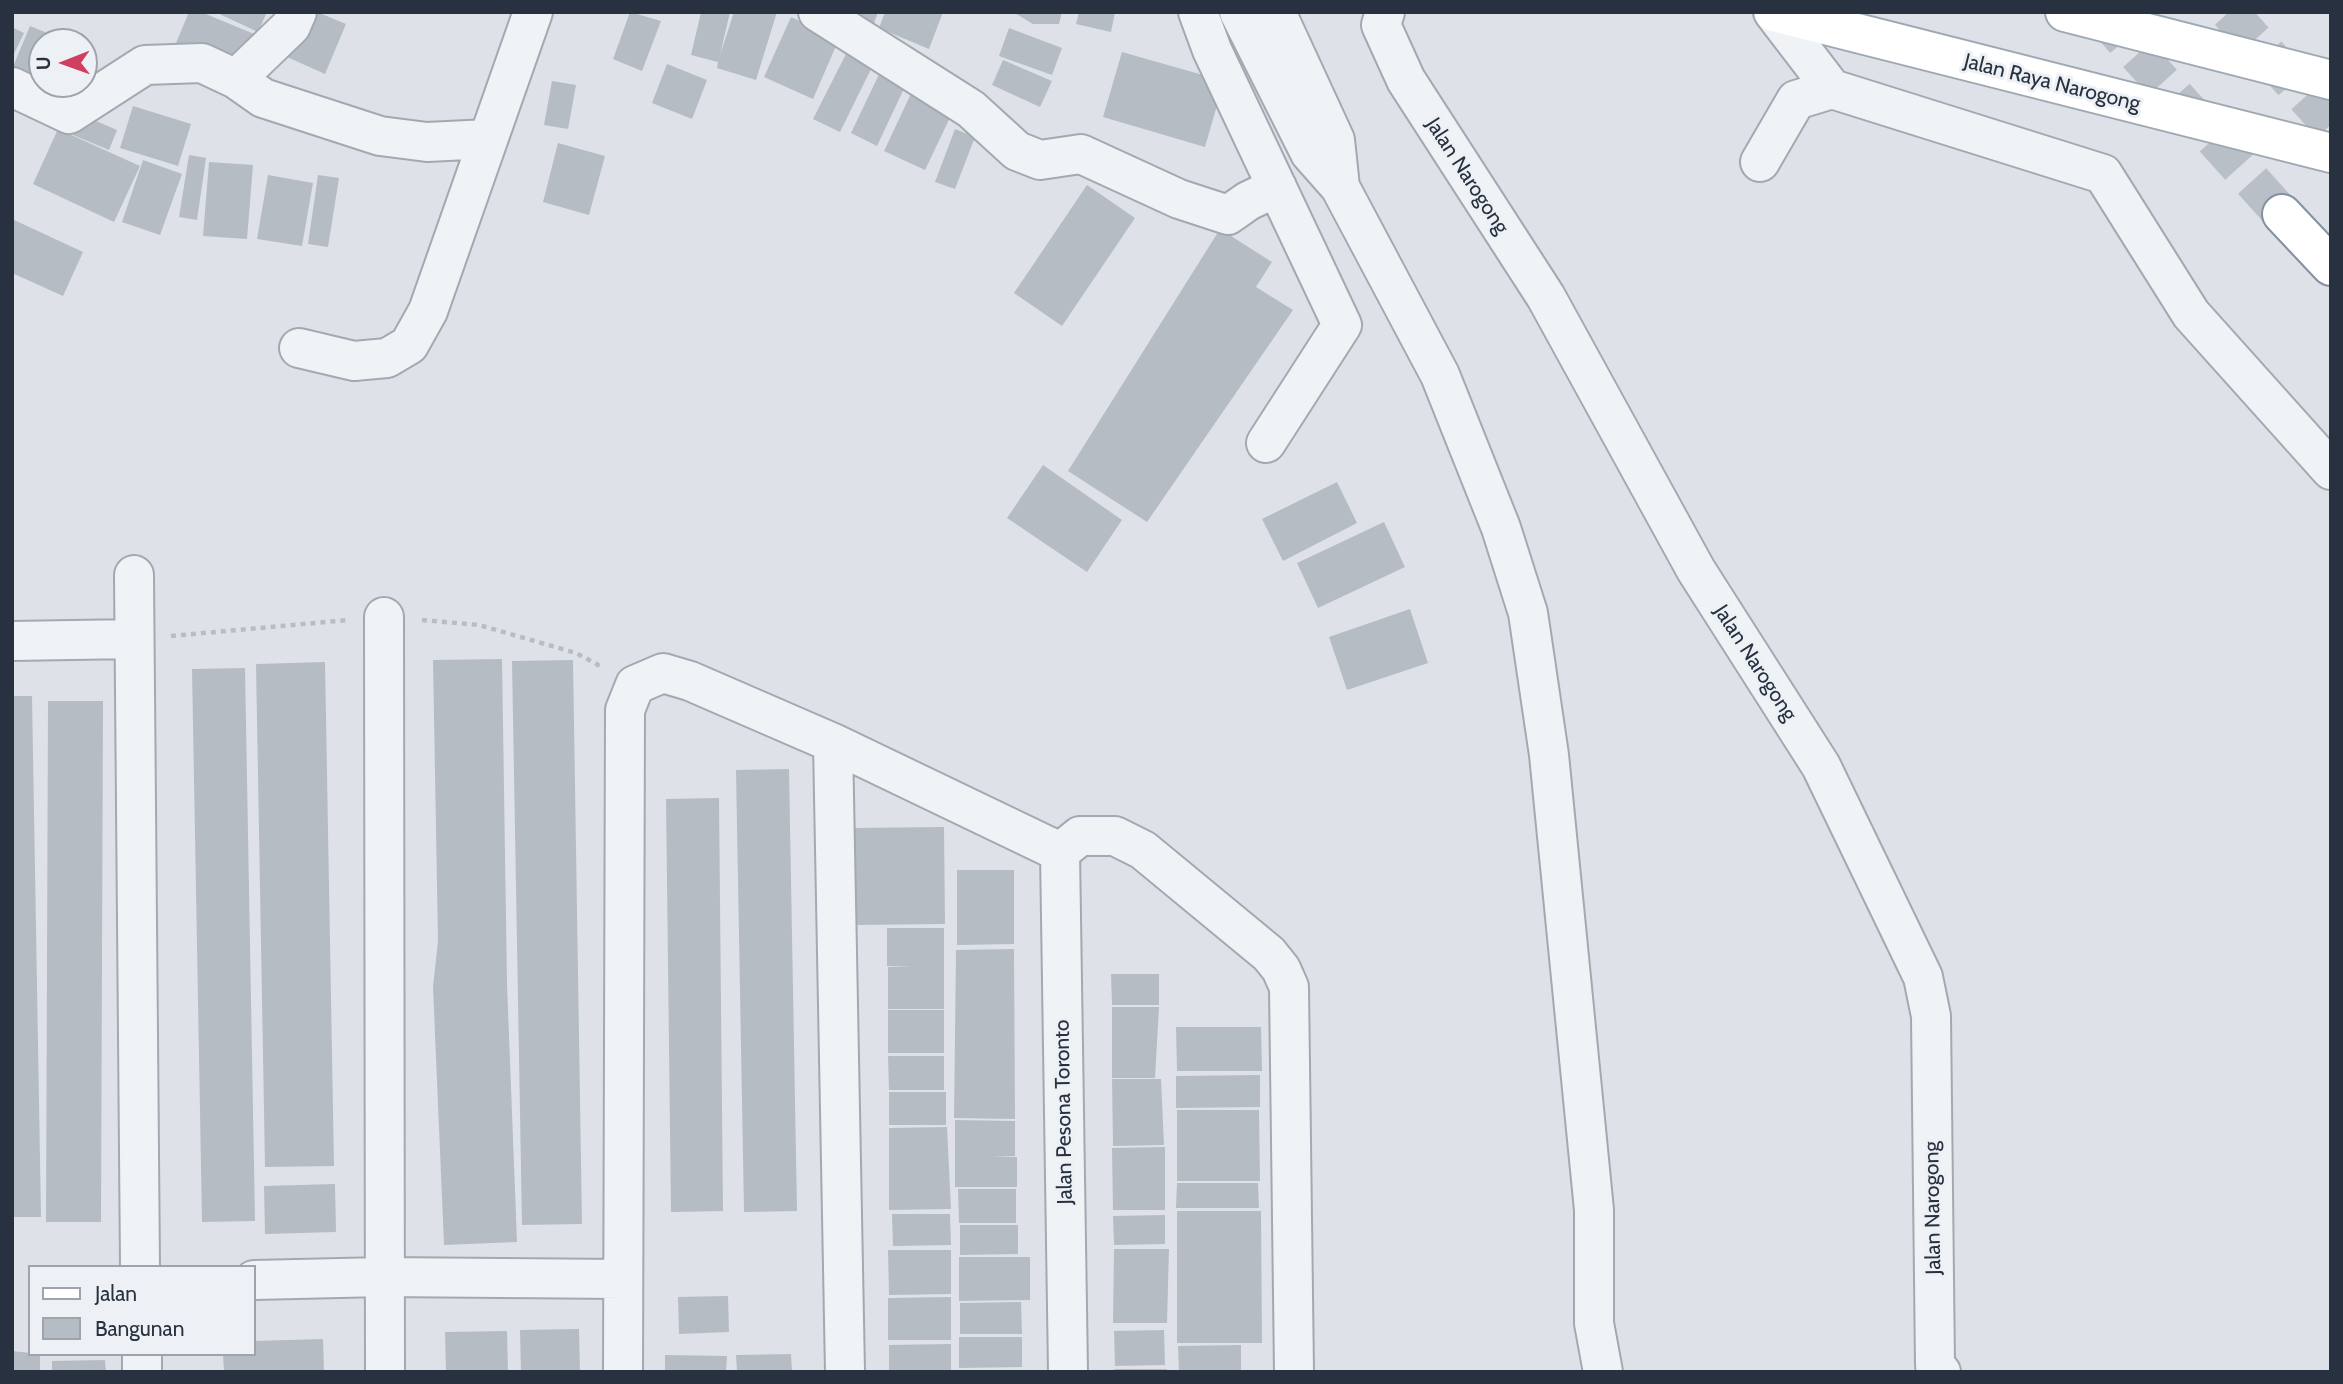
<!DOCTYPE html>
<style>
body{margin:0}
#map{position:relative;width:2343px;height:1384px;overflow:hidden;background:#dee2e8;font-family:Cabin,sans-serif}
canvas{display:block}
.frame{position:absolute;inset:0;border:14px solid #27313f;pointer-events:none}
.legend{position:absolute;left:28px;top:1265px;width:228px;height:91px;box-sizing:border-box;background:#edf1f5;border:2px solid #9ea4ac;margin:0;padding:9px 12px;list-style:none;font-size:21px;color:#27313f}
.legend li{display:flex;align-items:center;gap:14px;height:35px}
.legend b{width:35px;border:2px solid #9ea4ac}
.north{position:absolute;left:28px;top:28px;width:70px;height:70px;box-sizing:border-box;background:#edf1f5;border:2px solid #9ea4ac;border-radius:50%;rotate:269deg;font-size:19px;font-weight:700;line-height:28px;text-align:center;color:#27313f}
.north::after{content:'';display:block;margin:auto;width:24px;height:32px;background:#d03f61;clip-path:polygon(50% 0,100% 100%,50% 72%,0 100%)}
</style>
<div id="map">
<canvas width="2343" height="1384"></canvas>
<div class="frame"></div>
<ul class="legend">
<li><b style="height:9px;background:#fff"></b>Jalan</li>
<li><b style="height:19px;background:#b5bcc4"></b>Bangunan</li>
</ul>
<div class="north">U</div>
</div>
<script>
const c = document.querySelector('canvas').getContext('2d');
c.lineJoin = 'round';
function paint(path, color) {
  c.fillStyle = color;
  c.fill(path, 'evenodd');
}
function toPath(rows) {
  const path = new Path2D();
  for (const r of rows) {
    path.moveTo(r[0], r[1]);
    for (let i = 2; i < r.length; i += 2) path.lineTo(r[i], r[i + 1]);
  }
  return path;
}
function stroke(path, color, width, dash) {
  c.strokeStyle = color;
  c.lineWidth = width;
  c.lineCap = dash ? 'butt' : 'round';
  c.setLineDash(dash || []);
  c.stroke(path);
}
function drawText(font, color, halo, rows, align = 'center') {
  c.font = font + ' Cabin,sans-serif';
  c.lineWidth = 6;
  c.setLineDash([]);
  c.textBaseline = 'middle';
  c.strokeStyle = halo;
  c.fillStyle = color;
  for (const [text, x, y, turn = 0] of rows) {
    c.save();
    c.translate(x, y);
    c.rotate((+turn || 0) * Math.PI / 180);
    c.textAlign = isNaN(turn) ? turn : align;
    if (halo) c.strokeText(text, 0, 0);
    c.fillText(text, 0, 0);
    c.restore();
  }
}
const building = toPath([
 [189,12,201,12,254,34,240,70,176,43],
 [215,12,267,12,258,32],
 [306,12,317,12,346,24,325,74,287,57],
 [630,12,661,21,642,71,613,59],
 [701,12,730,12,720,55,734,12,777,12,756,80,717,68,718,62,691,55],
 [829,12,878,12,872,29],
 [885,12,943,12,929,49,879,28],
 [1013,12,1062,12,1059,24,1033,24],
 [1079,12,1115,12,1111,32,1076,24],
 [791,17,839,39,813,99,764,77],
 [30,26,70,42,42,42,42,84,74,84,65,106,12,69],
 [12,27,24,33,12,58],
 [1009,28,1062,48,1052,75,999,56],
 [847,52,873,65,840,132,813,119],
 [1122,52,1224,81,1205,147,1103,117],
 [1003,60,1052,81,1040,107,992,85],
 [667,64,707,80,692,119,652,103],
 [883,66,909,78,877,146,851,133],
 [552,81,576,85,568,129,544,125],
 [916,83,957,103,925,170,884,151],
 [133,106,191,124,178,166,120,148],
 [82,115,117,130,109,150,73,135],
 [58,129,140,166,114,222,33,184],
 [955,129,975,137,955,189,935,182],
 [558,143,605,156,589,215,543,202],
 [189,155,206,158,197,220,179,217],
 [143,160,182,174,160,235,122,222],
 [209,162,253,165,247,239,203,236],
 [268,175,313,183,302,246,257,239],
 [318,175,339,178,328,247,308,244],
 [1087,185,1135,218,1062,326,1014,293],
 [12,219,83,252,63,296,12,273],
 [1220,229,1272,262,1256,287,1293,310,1147,522,1068,471],
 [1043,465,1122,520,1087,572,1007,518],
 [1337,482,1357,523,1283,561,1262,519],
 [1384,522,1405,567,1318,608,1297,563],
 [1410,609,1428,663,1347,690,1329,637],
 [502,659,507,984,517,1242,444,1245,433,987,438,941,433,660],
 [573,660,582,1224,522,1225,512,661],
 [325,662,334,1166,265,1167,256,664],
 [245,668,255,1221,202,1222,192,669],
 [12,696,32,696,41,1217,12,1217],
 [48,701,103,701,101,1222,46,1222],
 [789,769,797,1211,744,1212,736,770],
 [719,798,723,1211,671,1212,666,799],
 [944,827,945,924,853,925,853,828],
 [957,870,1014,870,1014,944,957,945],
 [887,928,944,928,944,1009,888,1009,888,967,913,966,887,966],
 [1014,949,1015,1119,954,1118,956,950],
 [1111,974,1159,974,1159,1005,1112,1005],
 [1112,1007,1159,1007,1155,1078,1112,1078],
 [888,1010,944,1010,944,1053,888,1053],
 [1176,1027,1261,1027,1262,1071,1177,1071],
 [888,1056,944,1056,944,1090,889,1090],
 [1260,1075,1260,1107,1176,1108,1176,1076],
 [1112,1079,1161,1079,1164,1145,1113,1146],
 [889,1092,946,1092,946,1125,889,1125],
 [1177,1110,1259,1110,1260,1181,1177,1181],
 [955,1120,1015,1121,1015,1156,990,1157,1017,1157,1017,1187,955,1187],
 [947,1127,951,1209,889,1210,889,1128],
 [1165,1147,1165,1210,1113,1210,1112,1148],
 [1177,1183,1258,1183,1259,1208,1176,1208],
 [335,1184,336,1232,265,1234,264,1186],
 [958,1189,1016,1189,1016,1223,959,1223],
 [1177,1211,1261,1211,1262,1343,1177,1343],
 [892,1214,950,1214,951,1245,893,1246],
 [1165,1215,1165,1244,1114,1245,1113,1216],
 [960,1225,1018,1225,1018,1254,960,1255],
 [1114,1249,1169,1249,1167,1323,1113,1323],
 [888,1250,951,1250,951,1294,889,1295],
 [959,1257,1030,1257,1030,1300,959,1301],
 [728,1296,729,1332,679,1334,678,1297],
 [951,1297,951,1340,888,1340,888,1298],
 [1021,1302,1022,1334,960,1334,960,1303],
 [579,1329,580,1372,521,1372,520,1330],
 [1164,1330,1165,1365,1115,1366,1114,1331],
 [507,1331,508,1372,446,1372,445,1332],
 [959,1337,1022,1337,1022,1367,959,1368],
 [323,1339,324,1372,224,1372,223,1354,254,1354,254,1341],
 [951,1344,951,1372,889,1372,889,1345],
 [1241,1345,1241,1372,1179,1372,1178,1346],
 [12,1351,40,1354,40,1372,12,1372],
 [791,1354,792,1372,737,1372,736,1355],
 [665,1355,727,1356,726,1372,665,1372],
 [105,1360,106,1372,52,1372,52,1361],
 [1114,1369,1167,1369,1167,1372,1114,1372]
]);
const motorwayTunnel = toPath([
 [2099,12,2282,214],
 [2229,12,2331,125]
]);
const path = toPath([
 [422,620,479,625,576,653,602,667],
 [171,636,348,620]
]);
const minor = toPath([
 [818,12,971,109,1017,151,1040,160,1081,154,1179,199,1228,215,1248,201,1277,187],
 [1198,12,1212,50,1342,325,1266,443],
 [1385,12,1381,25,1406,80,1546,297,1696,570,1821,766,1923,977,1931,1016,1935,1365,1941,1372],
 [1773,12,1832,89,2103,174,2191,314,2331,470],
 [236,79,263,98,380,136,427,142,488,139],
 [12,87,69,114,145,65,202,63,236,79,291,26,297,12],
 [1760,162,1796,100,1832,89],
 [299,348,354,361,387,358,409,345,428,311,533,12],
 [134,575,140,1267],
 [384,617,385,1372],
 [12,641,132,639],
 [833,743,845,1372],
 [1060,852,1068,1372],
 [254,1280,383,1277,621,1279],
 [142,1354,142,1372],
 [623,1372,625,710,635,685,663,673,690,681,833,743,1060,852,1080,836,1115,836,1143,850,1269,954,1281,969,1289,987,1294,1372]
]);
const tertiary = toPath([
 [1239,12,1310,153,1340,187,1440,375,1501,528,1528,613,1549,755,1594,1210,1594,1323,1603,1372],
 [1276,12,1335,140,1340,187]
]);
const primary = toPath([
 [1774,12,2331,153],
 [2065,12,2331,80]
]);
const motorway = toPath([
 [2282,214,2331,266]
]);
const streetNames = [
 ["Jalan Raya Narogong",2052,83,14],
 ["Jalan Narogong",1467,176,57],
 ["Jalan Narogong",1755,663,57],
 ["Jalan Pesona Toronto",1064,1112,-91],
 ["Jalan Narogong",1933,1208,-91]
];
paint(building, '#b5bcc4');
stroke(motorwayTunnel, '#b9bfc6', 38, [38, 19]);
stroke(minor, '#a3a9b2', 42);
stroke(tertiary, '#a3a9b2', 42);
stroke(primary, '#9da8b3', 42);
stroke(motorway, '#85919e', 42);
stroke(path, '#b8bdc3', 4.5, [5, 5]);
stroke(minor, '#f0f3f6', 38);
stroke(tertiary, '#f0f3f6', 38);
stroke(primary, '#fff', 38);
stroke(motorway, '#fff', 38);
drawText('21px', '#27313f', '#edf1f5', streetNames);
</script>
